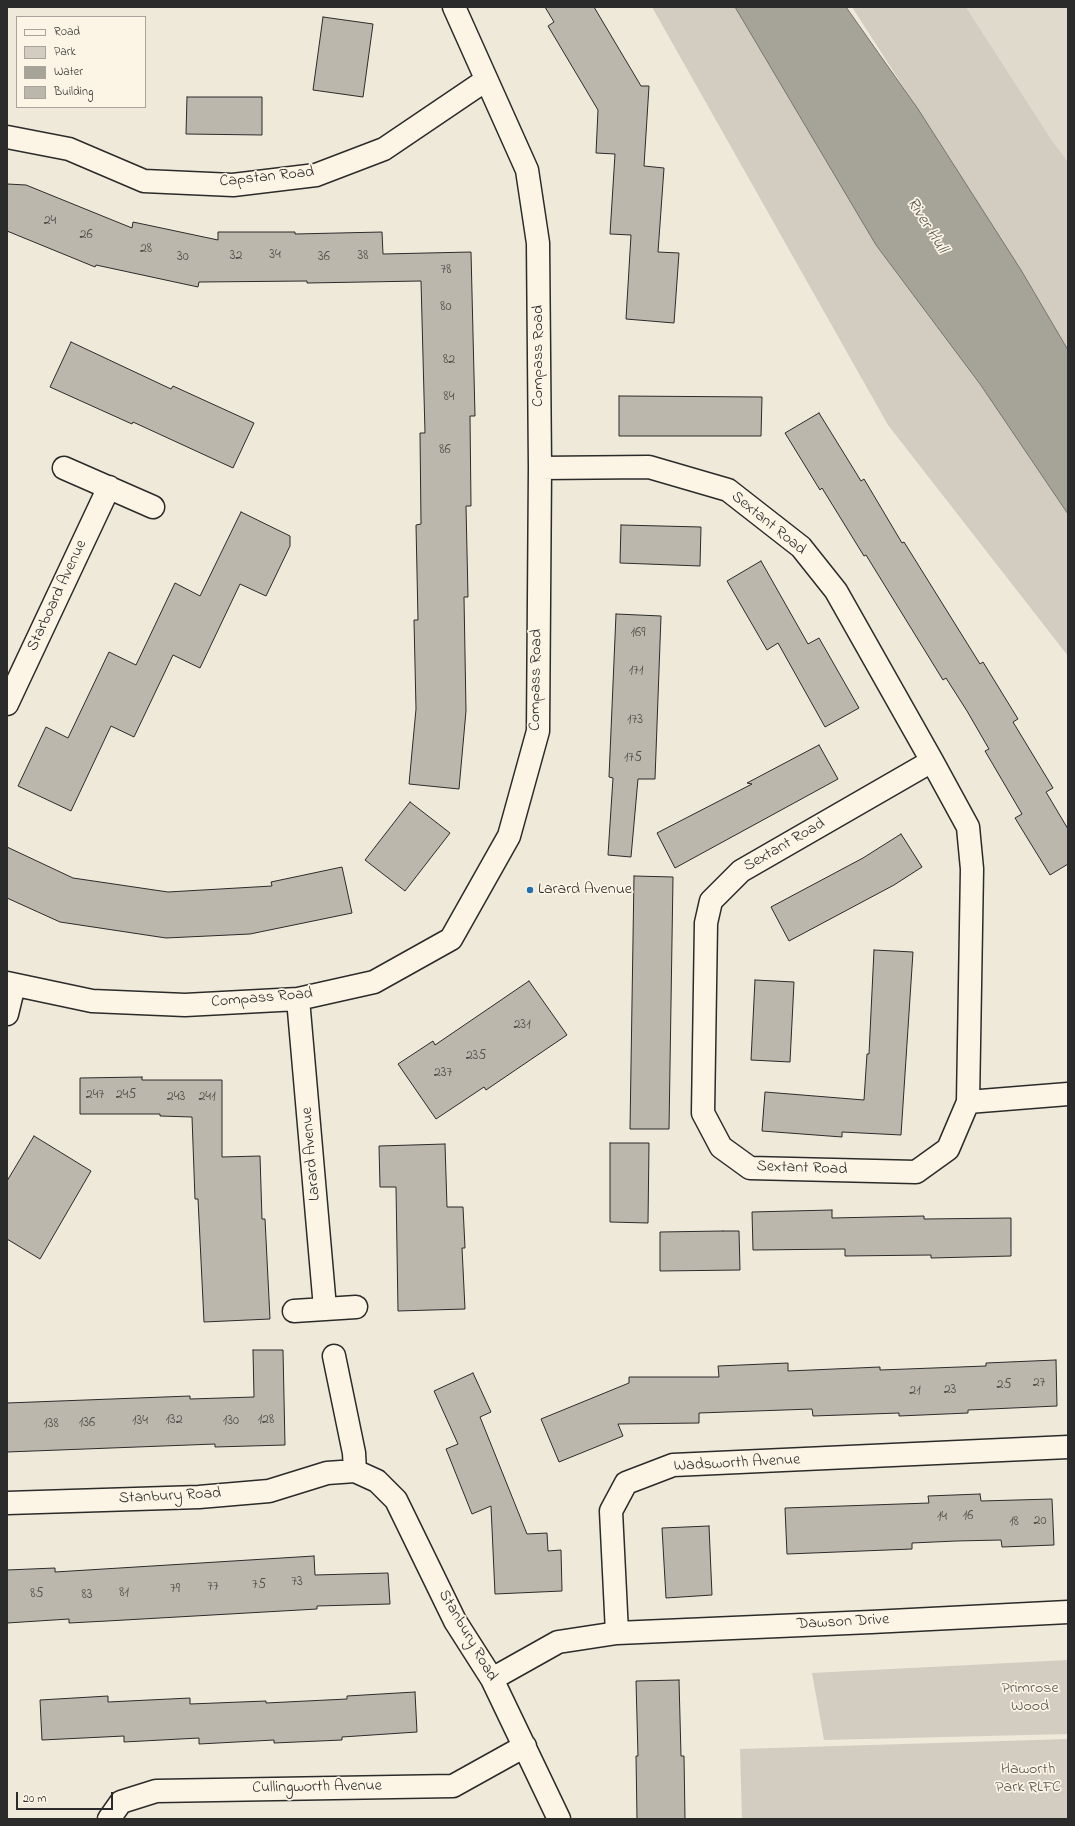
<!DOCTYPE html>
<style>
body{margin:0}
#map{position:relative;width:1075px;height:1826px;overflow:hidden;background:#efe9da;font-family:"Indie Flower",sans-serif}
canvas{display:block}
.frame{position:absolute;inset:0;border:8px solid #2b2b2b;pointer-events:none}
.legend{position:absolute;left:16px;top:16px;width:130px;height:92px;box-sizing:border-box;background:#fcf5e5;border:1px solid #a8a49b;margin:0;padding:5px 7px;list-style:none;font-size:12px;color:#2b2b2b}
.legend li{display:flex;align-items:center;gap:8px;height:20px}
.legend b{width:20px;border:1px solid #a8a49b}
.scale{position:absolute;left:16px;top:1792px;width:97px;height:18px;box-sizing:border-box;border:2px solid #2b2b2b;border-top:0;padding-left:5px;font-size:12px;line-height:14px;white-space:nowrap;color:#2b2b2b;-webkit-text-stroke:3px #fcf5e5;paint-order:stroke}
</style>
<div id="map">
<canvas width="1075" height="1826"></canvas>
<div class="frame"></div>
<ul class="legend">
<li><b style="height:5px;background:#fcf5e5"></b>Road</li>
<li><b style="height:11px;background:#d2cdc0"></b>Park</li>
<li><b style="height:11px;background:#a6a399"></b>Water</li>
<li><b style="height:11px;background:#bcb7ac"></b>Building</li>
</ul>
<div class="scale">20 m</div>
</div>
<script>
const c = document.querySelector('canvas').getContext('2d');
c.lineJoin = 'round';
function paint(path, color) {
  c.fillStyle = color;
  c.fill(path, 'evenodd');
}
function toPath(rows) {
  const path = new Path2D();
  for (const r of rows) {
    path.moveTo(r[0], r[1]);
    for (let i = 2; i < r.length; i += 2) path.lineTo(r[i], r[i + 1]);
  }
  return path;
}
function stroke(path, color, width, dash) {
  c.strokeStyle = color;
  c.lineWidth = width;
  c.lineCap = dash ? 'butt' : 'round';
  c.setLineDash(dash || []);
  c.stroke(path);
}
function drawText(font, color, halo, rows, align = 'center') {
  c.font = font + ' "Indie Flower",sans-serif';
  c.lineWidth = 3.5;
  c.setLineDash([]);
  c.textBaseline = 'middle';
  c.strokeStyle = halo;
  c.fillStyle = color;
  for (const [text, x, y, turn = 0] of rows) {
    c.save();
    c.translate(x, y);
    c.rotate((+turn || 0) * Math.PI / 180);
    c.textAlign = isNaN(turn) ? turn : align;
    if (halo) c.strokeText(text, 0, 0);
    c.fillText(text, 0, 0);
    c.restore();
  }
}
const built = toPath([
 [966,7,1068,7,1068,162,1051,139]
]);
const green = toPath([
 [652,7,735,7,876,245,980,384,1068,514,1068,656,888,425],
 [852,7,966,7,1051,139,1068,162,1068,350,1021,270],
 [1068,1660,1068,1734,824,1740,812,1673],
 [1068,1739,1068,1819,742,1819,740,1749]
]);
const water = toPath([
 [735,7,846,7,918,109,1021,270,1068,350,1068,514,980,384,876,245,735,7]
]);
const building = toPath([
 [545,7,594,7,641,86,649,86,644,166,664,168,658,252,679,253,674,323,626,319,631,235,610,234,615,154,596,153,598,110,548,26,554,22,545,7],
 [323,17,373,24,363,97,313,90,323,17],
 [187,97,262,97,262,135,186,134,187,97],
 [7,184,26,185,132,228,133,222,218,240,218,232,295,232,295,234,382,232,383,254,471,252,475,416,470,416,471,506,466,506,468,597,464,597,466,711,459,789,409,784,416,709,414,620,418,620,416,525,421,524,420,433,425,433,421,281,307,283,307,281,199,282,198,287,96,265,95,267,7,231,7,184],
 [71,342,171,389,173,386,254,423,233,468,133,422,132,424,50,387,71,342],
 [619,396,762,397,761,436,619,436,619,396],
 [819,413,861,481,864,479,902,543,904,542,980,664,983,662,1018,719,1013,722,1053,788,1046,792,1068,829,1068,864,1050,875,1015,818,1022,814,985,751,989,749,967,711,946,678,943,680,866,555,864,556,822,488,820,490,785,433,819,413],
 [241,512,290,536,290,546,266,596,240,584,200,668,173,655,134,737,111,726,71,811,18,786,46,727,68,738,109,652,136,665,175,583,200,596,241,512],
 [621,525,701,527,700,566,620,563,621,525],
 [761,561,808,644,819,638,859,708,825,727,778,643,767,650,727,581,761,561],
 [616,614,661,616,655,779,638,779,631,857,608,855,613,778,609,777,616,614],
 [819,745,838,779,675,868,657,833,752,784,747,783,819,745],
 [410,802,450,833,405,891,365,860,410,802],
 [901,834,922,867,894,885,789,941,771,907,863,858,901,834],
 [7,847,73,878,168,892,272,886,271,882,342,867,352,913,250,934,166,938,60,922,7,898,7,847],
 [634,876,673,877,669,1129,630,1129,634,876],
 [874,950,913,952,901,1135,842,1132,842,1137,762,1131,765,1092,864,1100,867,1054,869,1054,874,950],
 [755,980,794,982,790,1062,751,1060,755,980],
 [529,981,567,1035,486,1090,484,1087,436,1119,398,1064,433,1041,435,1045,529,981],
 [142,1077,142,1080,222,1080,222,1157,260,1156,262,1219,265,1219,270,1319,204,1322,198,1199,195,1199,192,1117,160,1116,160,1114,80,1114,80,1078,142,1077],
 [34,1136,91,1171,40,1259,7,1239,7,1181,34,1136],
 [610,1143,649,1143,648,1223,610,1222,610,1143],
 [445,1144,447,1207,463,1207,465,1248,462,1248,465,1309,398,1311,396,1187,380,1187,379,1146,445,1144],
 [832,1210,832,1218,924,1216,924,1219,1011,1218,1011,1256,931,1258,931,1255,845,1256,845,1249,753,1250,752,1212,832,1210],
 [723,1231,739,1231,740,1270,660,1271,660,1232,723,1231],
 [253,1350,283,1350,285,1445,215,1447,215,1444,7,1452,7,1403,190,1396,190,1399,254,1397,253,1350],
 [1056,1360,1057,1406,968,1410,968,1413,899,1416,899,1413,813,1416,812,1409,699,1413,699,1423,618,1424,623,1436,559,1462,541,1419,629,1383,629,1377,719,1377,718,1366,788,1363,788,1371,880,1367,880,1370,986,1366,986,1363,1056,1360],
 [473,1373,491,1412,480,1417,527,1534,547,1533,548,1551,561,1550,562,1591,495,1594,491,1506,472,1514,446,1449,458,1444,434,1391,473,1373],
 [980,1494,981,1501,1052,1499,1054,1545,1002,1547,1001,1540,956,1541,912,1543,912,1549,787,1554,785,1508,929,1503,928,1496,980,1494],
 [709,1526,712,1595,666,1598,662,1528,709,1526],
 [314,1556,315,1575,388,1573,390,1604,317,1606,317,1609,107,1621,69,1623,69,1619,7,1623,7,1570,55,1568,55,1572,314,1556],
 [679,1680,681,1756,684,1756,685,1819,637,1819,636,1756,638,1756,636,1681,679,1680],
 [415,1692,417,1732,342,1737,342,1740,274,1743,274,1740,199,1744,199,1738,124,1742,124,1736,42,1740,40,1700,108,1696,108,1702,190,1698,190,1704,266,1701,266,1703,347,1699,347,1696,415,1692]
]);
const minor = toPath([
 [7,137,69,149,144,181,233,185,316,175,384,149,486,80],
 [64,468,153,507],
 [540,468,649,467,728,490,801,547,836,591,932,761,968,827,972,869,968,1102,948,1149,916,1172,750,1168,721,1147,703,1113,706,923,711,901,741,871,932,761],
 [7,704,109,487],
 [7,983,92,1001,185,1005,298,999,374,982,451,939,509,836,538,731,540,468,538,243,527,170,454,7],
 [298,999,325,1308],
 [7,1014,14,985],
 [968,1102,1068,1094],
 [294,1311,356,1307],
 [334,1356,354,1453,355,1471],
 [7,1503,199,1497,269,1491,327,1473,355,1471,377,1481,396,1500,455,1621,492,1679,559,1819],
 [617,1633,871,1622,1068,1612],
 [492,1679,558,1642,617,1633,611,1511,626,1483,673,1465,1068,1447],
 [109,1819,121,1802,156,1791,453,1786,525,1746]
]);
const markers = [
 [530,890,4,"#1f6fb2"]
];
const numberNames = [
 ["24",50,222],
 ["26",86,236],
 ["28",146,250],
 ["34",275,256],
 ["32",236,257],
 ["38",363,257],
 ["30",183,258],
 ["36",324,258],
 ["78",446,271],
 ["80",446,308],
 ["82",449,361],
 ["84",449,398],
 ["86",445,451],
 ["169",638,634],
 ["171",636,672],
 ["173",635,721],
 ["175",633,759],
 ["231",522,1026],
 ["235",476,1057],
 ["237",443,1074],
 ["247",95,1096],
 ["245",126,1096],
 ["243",176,1098],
 ["241",207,1098],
 ["27",1039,1384],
 ["25",1004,1386],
 ["23",950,1391],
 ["21",915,1392],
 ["132",174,1421],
 ["128",266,1421],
 ["134",140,1422],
 ["130",231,1422],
 ["136",87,1424],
 ["138",51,1425],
 ["16",968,1517],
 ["14",942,1518],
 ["20",1040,1522],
 ["18",1014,1523],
 ["73",297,1583],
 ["75",259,1586],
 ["77",213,1588],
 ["79",175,1590],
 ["81",124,1594],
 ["85",37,1595],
 ["83",87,1596]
];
const streetNames = [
 ["Capstan Road",267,178,-6],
 ["Compass Road",539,356,-90],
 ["Sextant Road",768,524,39],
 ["Starboard Avenue",58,596,-65],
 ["Compass Road",537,680,-89],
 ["Sextant Road",785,846,-30],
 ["Compass Road",262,999,-5],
 ["Larard Avenue",312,1154,-95],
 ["Sextant Road",802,1169,2],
 ["Wadsworth Avenue",737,1464,-3],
 ["Stanbury Road",170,1497,-3],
 ["Dawson Drive",843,1623,-3],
 ["Stanbury Road",467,1636,60],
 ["Cullingworth Avenue",317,1788,-1]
];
const poiNames = [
 ["Larard Avenue",538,890]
];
const parkNames = [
 ["Primrose",1030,1689],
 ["Wood",1030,1707],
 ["Haworth",1028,1770],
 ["Park RLFC",1028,1788]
];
const waterNames = [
 ["River Hull",926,226,58]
];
paint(built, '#e0dacc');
paint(green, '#d2cdc0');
paint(water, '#a6a399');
stroke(water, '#75736d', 1);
paint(building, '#bcb7ac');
stroke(building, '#2b2b2b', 1);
stroke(minor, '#2b2b2b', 25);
stroke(minor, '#fcf5e5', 22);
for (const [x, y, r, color] of markers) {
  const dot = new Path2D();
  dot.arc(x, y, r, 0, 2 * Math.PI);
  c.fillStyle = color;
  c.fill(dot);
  stroke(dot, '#fcf5e5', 1.5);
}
drawText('14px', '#4f4e4b', null, numberNames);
drawText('16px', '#2b2b2b', '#fcf5e5', streetNames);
drawText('16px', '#2b2b2b', '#fcf5e5', poiNames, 'left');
drawText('16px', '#555450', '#fcf5e5', parkNames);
drawText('italic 17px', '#565552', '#fcf5e5', waterNames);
</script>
